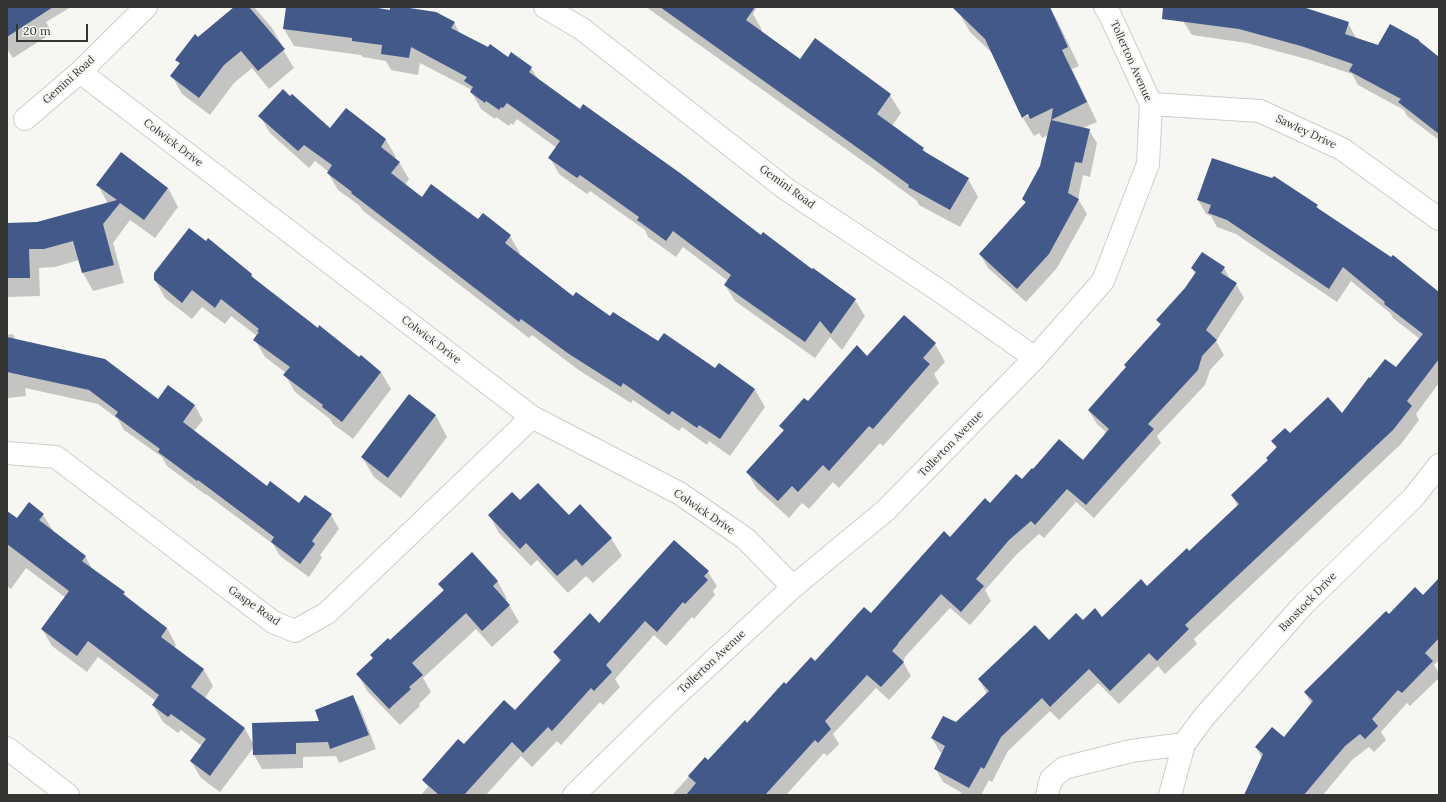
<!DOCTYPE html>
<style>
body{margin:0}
#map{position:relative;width:1446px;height:802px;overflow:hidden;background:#f6f7f3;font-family:Lora,serif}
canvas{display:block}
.frame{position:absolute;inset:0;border:8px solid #353534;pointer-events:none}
.scale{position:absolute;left:16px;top:24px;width:72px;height:18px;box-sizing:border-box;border:2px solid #353534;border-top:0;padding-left:5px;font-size:12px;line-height:14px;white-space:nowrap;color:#353534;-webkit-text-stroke:3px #f6f7f3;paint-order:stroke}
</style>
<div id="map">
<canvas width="1446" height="802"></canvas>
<div class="frame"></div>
<div class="scale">20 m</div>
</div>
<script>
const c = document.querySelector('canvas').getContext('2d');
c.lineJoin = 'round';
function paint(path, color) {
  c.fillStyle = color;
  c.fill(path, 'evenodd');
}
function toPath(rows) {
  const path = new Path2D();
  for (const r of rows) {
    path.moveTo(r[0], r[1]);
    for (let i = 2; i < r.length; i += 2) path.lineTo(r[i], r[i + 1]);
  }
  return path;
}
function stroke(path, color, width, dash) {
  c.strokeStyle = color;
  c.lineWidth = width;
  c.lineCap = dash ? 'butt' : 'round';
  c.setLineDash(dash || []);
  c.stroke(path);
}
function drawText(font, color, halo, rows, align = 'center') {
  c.font = font + ' Lora,serif';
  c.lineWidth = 4;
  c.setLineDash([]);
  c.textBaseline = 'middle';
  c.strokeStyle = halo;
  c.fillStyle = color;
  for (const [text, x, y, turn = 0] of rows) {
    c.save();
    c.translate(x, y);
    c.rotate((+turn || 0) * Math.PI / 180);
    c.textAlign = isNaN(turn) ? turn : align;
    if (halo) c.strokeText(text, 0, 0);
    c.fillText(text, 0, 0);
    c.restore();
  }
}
const shadow = toPath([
 [7,7,71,7,46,22,52,33,13,58,7,49],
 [236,7,254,7,272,28,282,45,280,45,294,68,269,89,252,68,234,83,210,115,182,94,172,76,180,65,177,60,198,38],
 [287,7,365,7,391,11,391,7,397,7,454,22,460,34,508,58,531,68,538,79,761,237,855,300,865,316,842,350,830,337,815,358,735,301,725,285,728,281,683,247,676,257,648,237,645,230,590,191,587,194,559,174,550,158,557,148,517,119,513,125,511,123,509,126,496,117,495,119,481,109,470,89,420,63,418,75,391,70,386,61,363,57,361,55,294,46,284,29],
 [646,7,755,7,756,9,753,14,762,30,761,32,800,60,815,40,890,95,901,113,892,126,923,149,926,153,968,179,978,197,960,227,919,205,917,201,874,169],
 [965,7,1049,7,1058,22,1079,66,1072,69,1097,122,1083,128,1089,130,1097,143,1090,177,1083,175,1078,199,1087,214,1057,268,1026,302,988,268,980,254,1026,204,1023,199,1041,167,1048,135,1042,138,1039,133,1034,136,1023,118,1033,113,994,55,970,32,959,13],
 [1185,7,1297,7,1348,23,1356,38,1379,47,1420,44,1439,58,1439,140,1407,116,1404,110,1358,85,1352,74,1310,60,1247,43,1192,35,1183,21],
 [346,109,386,140,396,157,394,158,399,162,409,179,405,185,422,198,478,221,510,236,520,253,518,255,574,298,659,342,716,369,719,364,755,390,765,407,730,456,709,441,707,445,682,427,679,431,633,400,631,403,580,371,532,335,529,338,362,210,360,206,338,190,328,173,329,172,315,161,309,168,270,133,260,116,330,130],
 [98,185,168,188,178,207,155,238,130,220,113,243,124,283,93,291,83,273,79,260,55,267,39,268,40,296,7,297,7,224,37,223,108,204],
 [1198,200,1317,206,1320,211,1439,294,1439,383,1416,414,1419,420,1401,444,1194,639,1197,644,1165,674,1158,666,1119,704,1098,683,1059,720,1050,711,1008,751,992,782,989,780,981,795,956,795,962,793,943,782,935,768,943,754,940,752,932,738,956,724,987,694,979,679,1083,622,1102,618,1147,587,1189,552,1238,507,1232,495,1269,460,1277,449,1272,441,1342,414,1396,369,1420,339,1393,318,1390,313,1351,281,1337,302,1236,234,1217,227,1211,216,1206,214],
 [208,240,252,275,254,280,318,329,360,359,381,372,391,389,353,439,333,424,330,419,295,392,285,375,286,373,265,357,255,340,257,336,231,316,225,324,202,307,192,319,165,298,155,280],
 [1192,268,1224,268,1231,281,1236,284,1244,298,1216,341,1224,355,1210,370,1205,385,1157,436,1161,443,1094,518,1076,502,1044,538,1039,534,1017,554,985,590,991,601,970,625,950,608,905,657,903,662,911,676,889,700,876,688,833,734,839,744,827,756,824,753,786,795,775,794,774,795,672,795,705,759,708,762,787,685,816,663,871,614,950,538,990,504,1022,480,1033,470,1083,461,1107,433,1097,424,1089,411,1161,326,1157,320,1186,289,1195,274],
 [13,334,16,340,158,400,195,406,203,420,194,431,267,487,300,504,331,515,339,529,320,555,322,558,309,577,280,556,273,544,206,494,206,495,167,466,162,457,124,430,118,419,98,404,25,388,26,396,7,398,7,335],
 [935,344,945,362,934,374,939,383,883,446,880,443,839,488,833,482,809,509,802,503,789,518,757,489,747,472,784,432,781,426,808,403,867,357],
 [409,396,436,416,447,437,401,498,374,477,362,457],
 [520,501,569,517,611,538,622,556,593,583,586,576,568,593,537,560,531,566,499,533,489,515],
 [7,512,17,519,43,515,54,532,85,556,93,570,124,593,128,599,167,628,176,645,174,648,204,670,213,686,204,699,245,729,254,745,321,722,353,696,361,710,376,749,339,763,336,756,303,757,303,768,262,769,254,755,254,747,220,792,201,778,191,761,202,746,181,730,178,733,163,722,153,705,156,701,98,657,87,672,52,646,42,629,66,598,26,568,11,589,7,586],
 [471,554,498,582,507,599,505,601,509,605,519,622,492,647,476,629,423,678,431,692,419,704,420,706,400,725,367,691,358,674,390,641,444,591,439,584],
 [708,572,717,586,713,591,715,595,694,619,692,617,666,646,654,635,615,679,620,687,603,705,600,702,561,745,557,741,532,767,521,756,486,795,421,795,428,787,423,780,464,745,515,711,560,662,554,652,599,624],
 [1439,579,1439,660,1434,665,1439,673,1439,678,1410,706,1407,703,1381,732,1386,740,1374,752,1369,747,1352,760,1323,795,1245,795,1262,758,1256,747,1284,738,1312,705,1305,692,1389,615,1423,596]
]);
const building = toPath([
 [7,7,53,7,7,37],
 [234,7,249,7,285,49,258,71,241,51,224,65,199,98,170,76,180,63,175,60,195,34,198,37],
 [286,7,372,7,390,10,390,7,403,7,436,12,455,22,451,28,488,47,490,44,508,57,511,52,532,67,529,72,580,109,583,104,680,173,761,235,763,232,812,269,813,268,856,299,831,334,820,321,805,342,724,285,731,275,673,231,666,241,637,220,639,217,580,175,577,178,548,158,560,141,507,103,503,108,501,107,499,110,486,101,485,103,470,92,473,87,464,81,467,77,411,47,409,58,381,54,382,45,352,41,352,38,283,29],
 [660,7,755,7,746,20,800,59,815,38,891,94,877,114,924,148,922,150,969,178,950,210,908,187,909,185,862,151],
 [952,7,1050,7,1068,47,1062,50,1087,102,1051,120,1053,108,1030,119,1028,114,1022,118,985,39],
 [1163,7,1303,7,1349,22,1345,34,1378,45,1390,24,1419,40,1419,41,1439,57,1439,134,1398,102,1401,99,1349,71,1353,64,1301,46,1239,29,1162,19],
 [283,89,290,96,292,94,330,128,346,108,386,139,381,147,400,162,391,173,422,197,431,184,478,219,483,213,511,235,505,243,573,296,576,292,610,316,613,312,658,341,664,333,715,368,719,363,755,389,720,439,699,425,697,428,672,411,669,415,623,383,621,387,569,354,521,319,519,322,351,193,352,192,327,173,332,165,304,145,298,151,258,116],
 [1051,120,1090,129,1082,163,1075,162,1068,193,1079,199,1049,254,1017,289,979,254,1026,202,1022,199,1040,166],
 [121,152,168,188,144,220,120,203,103,224,114,265,82,273,73,241,44,249,29,249,30,278,7,278,7,223,37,222,117,200,96,185],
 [1212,158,1272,178,1274,176,1318,205,1316,207,1391,257,1393,255,1439,292,1439,359,1407,401,1412,406,1393,430,1185,625,1189,629,1157,661,1149,653,1110,691,1089,669,1050,707,1042,698,1001,737,984,769,981,767,969,788,934,769,945,746,931,738,943,716,956,722,989,691,978,679,1035,625,1049,640,1076,613,1083,620,1095,608,1102,617,1141,579,1147,586,1187,548,1189,551,1239,504,1231,495,1268,460,1266,458,1277,447,1271,441,1285,428,1290,433,1328,397,1342,413,1369,377,1370,378,1385,359,1396,367,1423,334,1384,304,1385,302,1343,267,1329,289,1227,220,1208,213,1211,205,1197,200],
 [189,228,206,241,208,238,252,274,251,276,318,328,319,325,359,357,361,355,381,372,342,422,322,407,323,405,283,375,290,367,253,340,259,332,257,331,259,329,221,299,215,308,192,290,182,303,154,280,154,273],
 [1202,252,1225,267,1221,273,1237,283,1206,330,1217,340,1202,356,1198,370,1148,424,1154,429,1086,505,1067,489,1035,525,1031,521,1009,540,976,579,984,586,961,612,941,594,898,643,898,644,892,651,904,662,881,687,867,675,825,721,831,729,818,743,815,740,765,795,686,795,696,783,688,776,705,757,708,760,745,720,747,723,784,682,786,684,811,657,815,661,864,607,871,613,944,531,950,537,985,498,990,503,1016,474,1022,479,1032,468,1033,469,1059,439,1083,460,1109,429,1088,410,1126,367,1124,365,1161,324,1156,320,1185,288,1196,272,1191,268],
 [904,315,936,343,923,358,930,364,873,429,869,426,829,471,823,465,798,492,792,486,778,501,746,472,784,430,779,426,804,398,808,401,857,345,867,356],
 [7,337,105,359,158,399,168,385,195,405,183,422,267,486,270,481,299,503,305,495,332,514,312,541,315,544,300,564,271,542,274,537,198,480,197,481,158,452,160,449,115,416,118,412,89,390,7,372],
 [409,394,436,415,388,478,361,457],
 [538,483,569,515,580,504,612,538,582,566,576,559,557,576,526,543,520,549,488,515,512,492,520,500],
 [29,502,44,514,39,520,86,556,82,561,125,592,123,594,167,628,161,637,204,669,191,687,245,728,210,776,190,761,206,739,171,714,168,717,152,705,159,695,88,641,77,656,41,629,69,591,7,544,7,511,17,518],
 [674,540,709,571,704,576,708,580,685,604,683,602,657,632,645,621,606,665,612,672,594,691,591,688,552,731,548,727,523,753,512,742,464,795,439,795,422,780,458,739,464,744,504,700,515,710,561,660,553,652,590,613,599,623],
 [472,552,498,581,493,586,510,605,482,631,466,613,412,663,423,675,409,687,411,689,389,709,356,674,373,658,370,655,388,638,390,640,444,590,438,584],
 [1439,578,1439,638,1425,653,1433,661,1402,693,1398,690,1372,719,1378,726,1365,739,1360,734,1345,746,1304,795,1244,795,1263,754,1255,747,1272,727,1284,737,1313,701,1304,692,1386,611,1389,614,1415,587,1423,595],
 [353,695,369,735,330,749,328,742,296,743,296,754,253,755,252,723,319,721,315,710]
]);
const minor = toPath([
 [545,7,582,29,786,189,940,291,1035,358],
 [80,72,532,417,679,493,746,539,793,587],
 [1151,104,1260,111,1342,149,1439,219],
 [25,119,80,72,146,7],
 [7,453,56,457,273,622,295,631,327,613,532,417],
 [574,795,669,702,793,587,886,510,1035,358,1103,281,1148,164,1151,104,1110,15,1105,7],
 [1047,795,1051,779,1064,768,1131,751,1184,744],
 [1170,795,1184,744,1204,717,1304,604,1413,498,1439,465]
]);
const secondary = toPath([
 [7,748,68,795]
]);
const streetNames = [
 ["Tollerton Avenue",1131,61,66],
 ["Gemini Road",69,80,-42],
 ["Sawley Drive",1306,132,25],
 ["Colwick Drive",173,143,37],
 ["Gemini Road",787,187,36],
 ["Colwick Drive",431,340,37],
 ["Tollerton Avenue",951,444,-46],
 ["Colwick Drive",704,512,34],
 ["Banstock Drive",1308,602,-46],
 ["Gaspe Road",254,606,35],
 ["Tollerton Avenue",712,662,-43]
];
paint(shadow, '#0003');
paint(building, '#42598a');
stroke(minor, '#cdceca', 24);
stroke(secondary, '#cdceca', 24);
stroke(minor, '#fff', 22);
stroke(secondary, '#fff', 22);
drawText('11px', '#353534', '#f6f7f3', streetNames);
</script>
